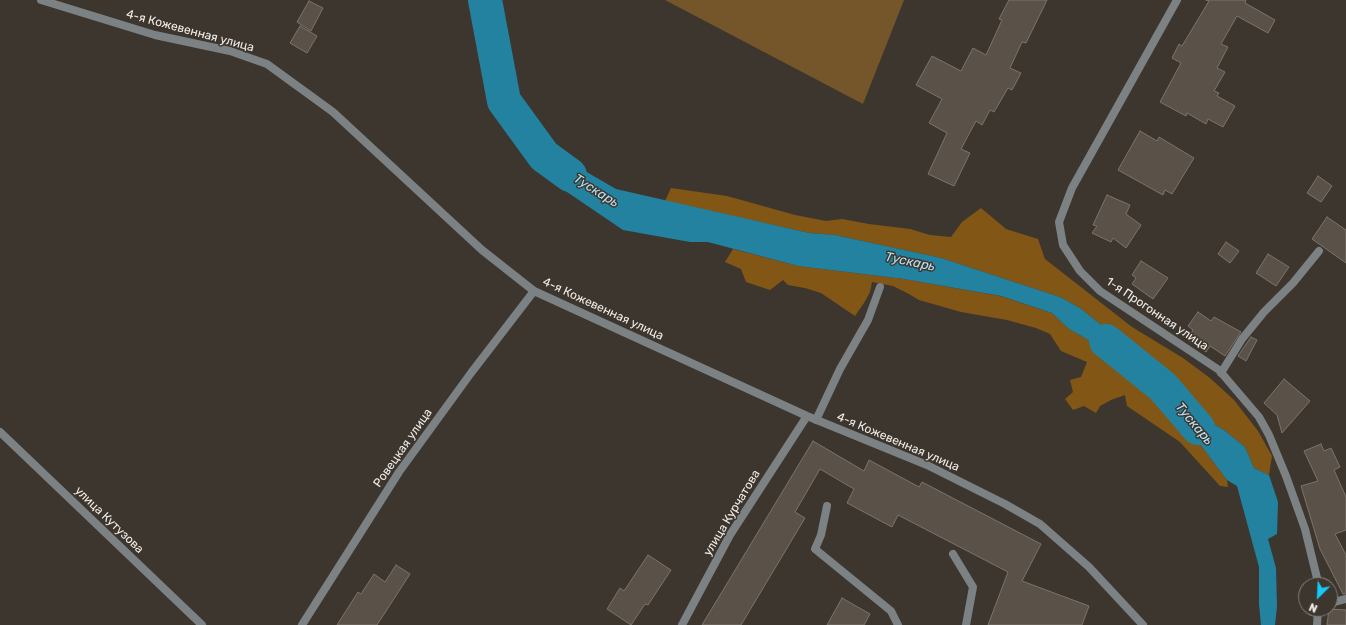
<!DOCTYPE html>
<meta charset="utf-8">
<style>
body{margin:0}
#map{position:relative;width:1346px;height:625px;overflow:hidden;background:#3d362e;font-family:Rubik,sans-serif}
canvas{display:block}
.north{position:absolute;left:1298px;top:577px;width:40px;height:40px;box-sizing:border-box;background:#3d362e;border:1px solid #857f78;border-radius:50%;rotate:204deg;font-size:11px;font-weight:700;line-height:16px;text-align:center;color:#f2ede8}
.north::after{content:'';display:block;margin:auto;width:14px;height:18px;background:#15cafb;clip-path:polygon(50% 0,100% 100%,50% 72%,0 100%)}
</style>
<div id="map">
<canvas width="1346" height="625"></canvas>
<div class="north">N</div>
</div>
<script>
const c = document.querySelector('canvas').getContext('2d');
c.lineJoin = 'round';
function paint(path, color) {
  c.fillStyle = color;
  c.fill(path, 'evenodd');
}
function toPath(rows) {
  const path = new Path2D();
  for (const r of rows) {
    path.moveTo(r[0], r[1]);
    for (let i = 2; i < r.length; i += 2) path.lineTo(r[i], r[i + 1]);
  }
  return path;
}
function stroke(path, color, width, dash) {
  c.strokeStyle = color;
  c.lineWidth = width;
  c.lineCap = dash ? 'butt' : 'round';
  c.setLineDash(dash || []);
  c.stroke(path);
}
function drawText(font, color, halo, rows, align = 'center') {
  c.font = font + ' Rubik,sans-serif';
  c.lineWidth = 3;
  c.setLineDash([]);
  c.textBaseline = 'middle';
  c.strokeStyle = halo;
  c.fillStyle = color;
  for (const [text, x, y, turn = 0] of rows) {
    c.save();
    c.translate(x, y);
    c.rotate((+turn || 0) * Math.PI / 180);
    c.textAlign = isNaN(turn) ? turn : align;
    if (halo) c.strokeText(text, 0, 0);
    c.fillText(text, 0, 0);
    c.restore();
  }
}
const green = toPath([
 [665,0,904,0,863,104]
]);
const forest = toPath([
 [671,188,727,196,795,215,826,221,842,219,869,224,910,229,930,235,951,237,962,222,981,208,1006,229,1038,239,1045,259,1132,327,1183,358,1210,378,1234,400,1258,431,1272,456,1269,475,1254,468,1245,447,1224,430,1201,417,1166,369,1125,344,1080,308,1060,297,941,258,835,235,809,233,665,201],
 [733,249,798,266,904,279,1000,296,1052,313,1069,329,1142,370,1163,387,1168,393,1181,419,1227,480,1228,487,1220,486,1180,442,1127,406,1125,395,1111,400,1100,406,1096,413,1084,406,1073,410,1065,399,1073,392,1070,380,1081,377,1087,362,1061,351,1050,334,1036,328,1007,320,961,312,919,300,907,293,893,286,872,282,870,292,864,303,855,316,821,293,805,288,788,285,783,280,770,290,746,282,741,269,725,262]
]);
const water = toPath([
 [477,17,496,17,502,62,512,112,536,145,554,153,616,189,809,233,835,235,941,258,1060,297,1080,308,1125,344,1166,369,1201,417,1224,430,1245,447,1254,468,1269,475,1278,502,1277,534,1268,539,1276,568,1277,606,1275,625,1261,625,1259,604,1259,567,1237,486,1227,480,1181,419,1168,393,1142,370,1069,329,1052,313,1001,296,904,279,798,266,708,242,690,242,623,230,536,171,501,123,496,102,494,81,498,70,496,56,481,46]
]);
const river = toPath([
 [485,0,504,101,544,156,570,175],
 [1106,341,1163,387,1198,428]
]);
const building = toPath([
 [1009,0,1047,0,1026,43,1022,42,1010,68,1021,73,1012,90,1008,88,994,112,990,110,982,125,976,121,961,149,970,153,954,186,928,174,947,133,929,123,942,99,916,85,932,56,961,71,973,48,986,55,1002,20,999,19,1009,0],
 [1206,0,1246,0,1245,3,1275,20,1268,33,1237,16,1221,44,1228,47,1217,68,1225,72,1214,91,1219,93,1217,96,1235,106,1223,127,1208,119,1206,124,1187,113,1186,116,1160,102,1181,63,1172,58,1179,44,1182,46,1209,1,1206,0],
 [309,1,323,8,311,31,297,22,309,1],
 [300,26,317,36,307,53,290,43,300,26],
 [1140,131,1157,141,1159,137,1194,158,1172,194,1165,190,1163,195,1118,170,1140,131],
 [1318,176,1332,186,1321,202,1307,193,1318,176],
 [1107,195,1130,205,1126,214,1141,225,1126,248,1113,238,1111,242,1092,233,1097,226,1093,225,1107,195],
 [1327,217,1346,230,1346,263,1312,239,1327,217],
 [1226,242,1239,251,1230,263,1218,254,1226,242],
 [1268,254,1289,267,1276,286,1256,273,1268,254],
 [1141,261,1168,278,1153,299,1132,284,1136,278,1132,275,1141,261],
 [1198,312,1211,321,1214,317,1241,332,1225,356,1210,346,1206,352,1187,339,1193,330,1188,326,1198,312],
 [1251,337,1257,340,1246,361,1238,356,1251,337],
 [1284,379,1310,401,1282,433,1277,415,1264,403,1284,379],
 [813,441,864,471,869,460,919,487,922,482,1041,544,1022,581,1089,606,1082,625,988,625,1008,572,898,515,892,527,847,503,854,489,820,469,795,512,805,518,741,625,702,625,813,441],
 [1321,444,1324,451,1331,448,1340,467,1334,470,1346,497,1346,530,1335,534,1346,555,1346,594,1343,594,1320,549,1301,486,1318,481,1304,451,1321,444],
 [648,555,671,570,648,605,645,604,631,625,607,609,620,588,624,591,648,555],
 [396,565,410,574,377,625,337,625,358,592,361,594,374,574,385,582,396,565],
 [842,598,870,614,864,625,827,625,842,598],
 [1329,609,1346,610,1346,625,1327,625,1329,609]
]);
const service = toPath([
 [1221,373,1242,339,1264,312,1293,283,1319,251],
 [816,420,840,369,868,320,880,287],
 [827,506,821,535,815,549,891,611,898,625],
 [953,554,973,587,966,625],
 [1330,603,1346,599]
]);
const minor = toPath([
 [41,0,155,35,230,51,267,64,333,112,482,250,534,291,807,416,927,465,1005,504,1040,524,1089,567,1143,625],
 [1177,0,1072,188,1059,222,1063,245,1080,271,1100,291,1219,370,1259,417,1269,435,1286,476,1305,529,1317,578,1317,585],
 [0,432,202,625],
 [302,625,399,472,471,373,534,291],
 [682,625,730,535,807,416],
 [1317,625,1318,609]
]);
const streetNames = [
 ["4-я Кожевенная улица",190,31,15],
 ["4-я Кожевенная улица",603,309,25],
 ["1-я Прогонная улица",1157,314,34],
 ["4-я Кожевенная улица",898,442,23],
 ["Ровецкая улица",403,448,-55],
 ["улица Курчатова",732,513,-59],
 ["улица Кутузова",109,520,44]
];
const waterNames = [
 ["Тускарь",596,191,32],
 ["Тускарь",910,262,12],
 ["Тускарь",1194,424,50]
];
paint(green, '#75552a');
paint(forest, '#825716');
paint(water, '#2382a0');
stroke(river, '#2382a0', 34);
paint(building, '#5a5249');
stroke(building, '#7c746a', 1);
stroke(service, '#7c8284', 8);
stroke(minor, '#7c8284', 8);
drawText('12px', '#f2ede8', '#3d362e', streetNames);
drawText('italic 13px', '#b8e3f4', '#3d362e', waterNames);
</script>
